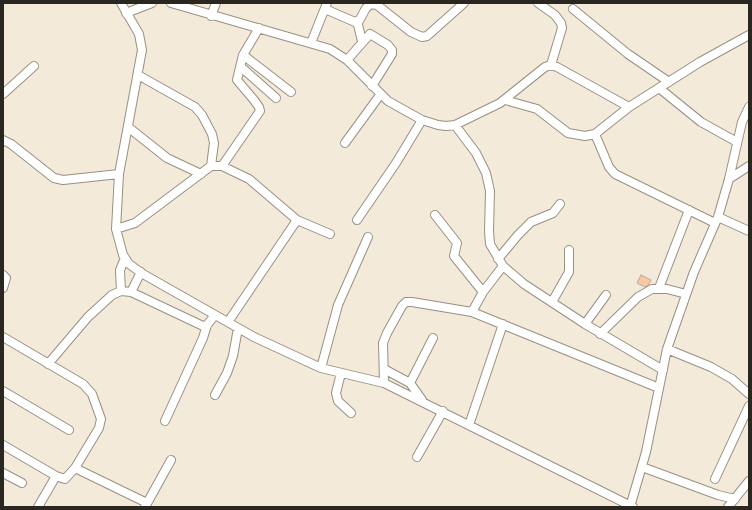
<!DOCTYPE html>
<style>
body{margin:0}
#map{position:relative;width:752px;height:510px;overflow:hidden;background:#f3eada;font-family:"Fira Sans Condensed",sans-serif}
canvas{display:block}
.frame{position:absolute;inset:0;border:4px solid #2a2721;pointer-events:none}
</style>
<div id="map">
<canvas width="752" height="510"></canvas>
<div class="frame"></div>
</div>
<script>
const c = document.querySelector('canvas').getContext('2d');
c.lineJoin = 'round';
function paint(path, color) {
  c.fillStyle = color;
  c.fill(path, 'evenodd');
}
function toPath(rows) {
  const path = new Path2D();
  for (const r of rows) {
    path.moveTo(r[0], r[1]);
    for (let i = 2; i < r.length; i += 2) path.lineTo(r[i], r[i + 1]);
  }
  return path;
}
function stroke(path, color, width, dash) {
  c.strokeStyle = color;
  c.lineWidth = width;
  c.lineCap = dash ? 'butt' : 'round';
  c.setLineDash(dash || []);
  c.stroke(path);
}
const building = toPath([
 [641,275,651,280,649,284,645,287,637,283,641,275]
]);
const minor = toPath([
 [121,3,139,34,142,50,119,174,116,229,123,255,129,264,143,274,254,337,321,368,384,383,633,507],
 [171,3,330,49,347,60,388,101,422,120,438,125,446,126,455,125,500,103,545,67,551,65,557,67,629,107],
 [538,3,555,15,561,23,562,28,551,65],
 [325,9,355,22,359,21,366,8,371,4,377,5,411,32,422,37,427,36,464,3],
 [573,9,628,54,669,82],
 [126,13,152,3],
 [211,16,216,3],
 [357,21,362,41],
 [311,43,327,3],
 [243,55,291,92],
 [347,60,370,34,388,45,392,50,392,54,372,86],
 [241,67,276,98],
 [138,75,195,107,202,115,212,134,214,143,211,166],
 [659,88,701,122,737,142],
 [3,94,34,66],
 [505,100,537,109,568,133,585,136,595,134,629,107,700,62,749,35],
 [455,125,476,153,486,173,490,191,489,231,490,244,503,266,524,284,585,324,663,370],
 [128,127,167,158,201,174],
 [595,134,609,167,615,174,715,223],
 [3,140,11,144,54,178,63,180,119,174],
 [345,143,380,95],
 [222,166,260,111,259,107,254,100,237,80,243,55,259,28],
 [729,179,749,166],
 [435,215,457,243,454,256,483,292],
 [718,217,749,231],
 [357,220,396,163,422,120],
 [116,229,135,223,211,166,222,166,249,179,297,220,330,234],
 [498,259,518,235,531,222,553,213,560,204],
 [3,275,6,278,3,288],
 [659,288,689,210],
 [121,291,120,270,125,258],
 [131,292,141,272],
 [552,302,569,272,569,250],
 [472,312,483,292,503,266],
 [228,322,297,220],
 [585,324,606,295],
 [600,334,638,297,652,289,667,289,686,294],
 [3,337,83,384,92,394,101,419,99,428,75,468,65,479,56,476,3,445],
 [667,349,711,367,732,379,749,394],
 [48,364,88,317,112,295,121,291,131,292,203,326,207,325,215,315],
 [321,368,338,305,368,237],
 [384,369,410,383,422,400],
 [341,373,336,393,338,401,351,413],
 [384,383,383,343,387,333,402,306,406,302,412,302,472,312,659,388],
 [410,383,433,338],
 [3,391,69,430],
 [215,395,227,373,233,356,238,328],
 [165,421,203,338,207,325],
 [469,425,503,324],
 [417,457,443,411],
 [642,467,718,495,735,499],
 [75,468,147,503],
 [3,473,22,483],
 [715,479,749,406],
 [38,507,56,476],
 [145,507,171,460],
 [630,507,646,452,667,349,694,272,718,217,729,179,742,122,749,107],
 [728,507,749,481]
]);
paint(building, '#fac7a0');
stroke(building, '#b8aa9f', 1);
stroke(minor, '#989082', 10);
stroke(minor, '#fff', 8);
</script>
